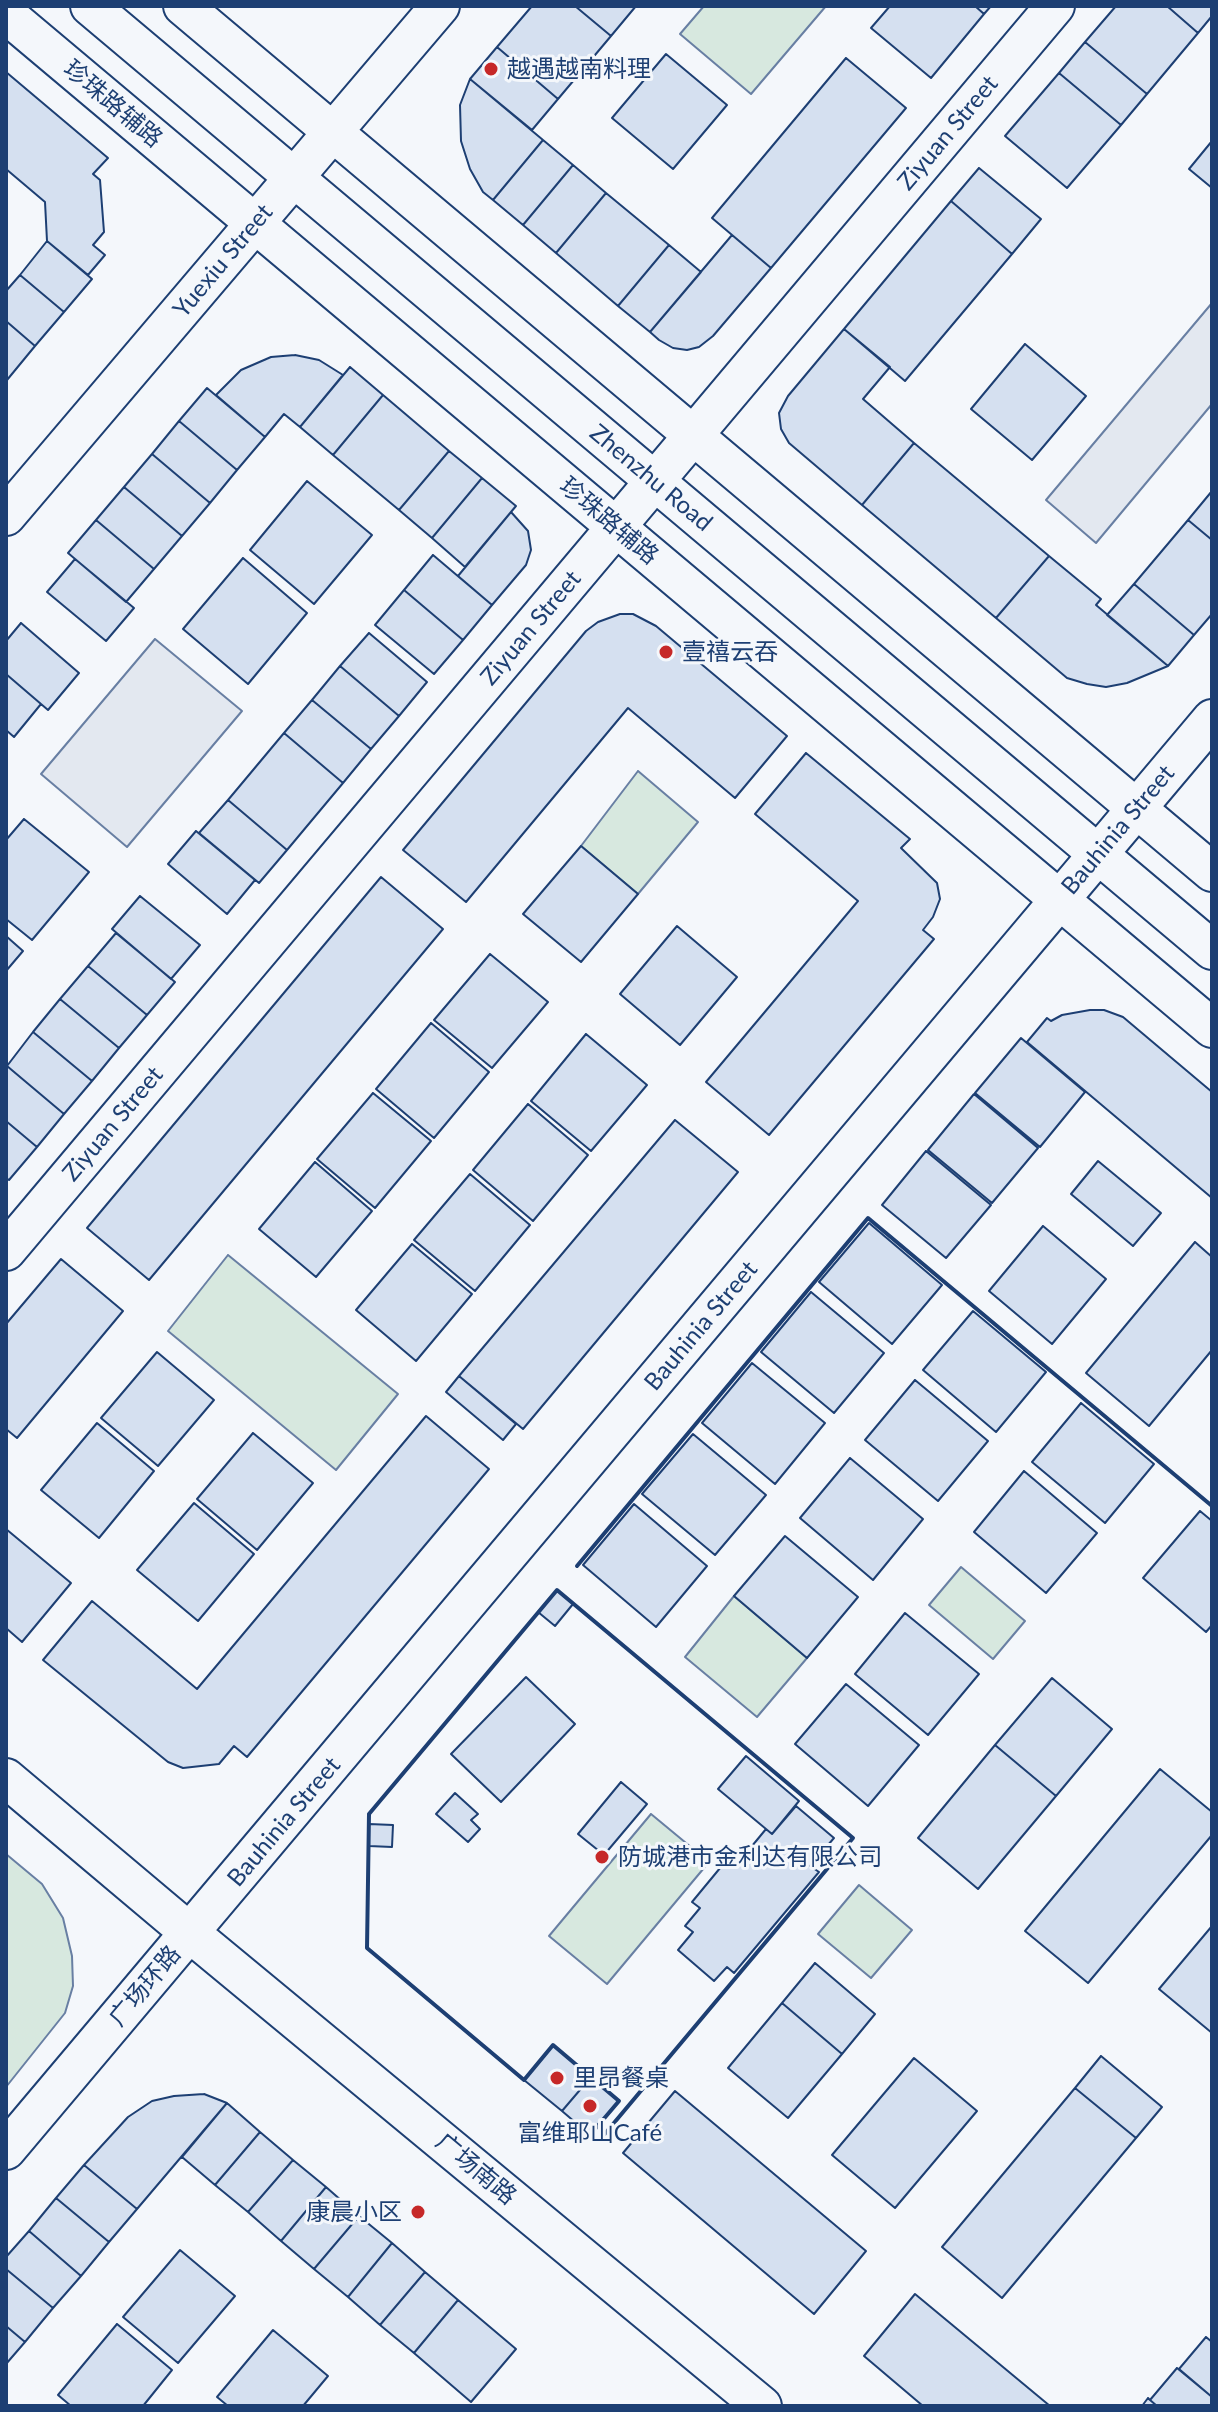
<!DOCTYPE html>
<meta charset="utf-8">
<style>
body{margin:0}
#map{position:relative;width:1218px;height:2412px;overflow:hidden;background:#f4f7fb;font-family:Lato,sans-serif}
canvas{display:block}
.frame{position:absolute;inset:0;border:8px solid #1d3f73;pointer-events:none}
</style>
<div id="map">
<canvas width="1218" height="2412"></canvas>
<div class="frame"></div>
</div>
<script>
const c = document.querySelector('canvas').getContext('2d');
c.lineJoin = 'round';
function paint(path, color) {
  c.fillStyle = color;
  c.fill(path, 'evenodd');
}
function toPath(rows) {
  const path = new Path2D();
  for (const r of rows) {
    path.moveTo(r[0], r[1]);
    for (let i = 2; i < r.length; i += 2) path.lineTo(r[i], r[i + 1]);
  }
  return path;
}
function stroke(path, color, width, dash) {
  c.strokeStyle = color;
  c.lineWidth = width;
  c.lineCap = dash ? 'butt' : 'round';
  c.setLineDash(dash || []);
  c.stroke(path);
}
function drawText(font, color, halo, rows, align = 'center') {
  c.font = font + ' Lato,"Noto Sans SC",sans-serif';
  c.lineWidth = 6;
  c.setLineDash([]);
  c.textBaseline = 'middle';
  c.strokeStyle = halo;
  c.fillStyle = color;
  for (const [text, x, y, turn = 0] of rows) {
    c.save();
    c.translate(x, y);
    c.rotate((+turn || 0) * Math.PI / 180);
    c.textAlign = isNaN(turn) ? turn : align;
    if (halo) c.strokeText(text, 0, 0);
    c.fillText(text, 0, 0);
    c.restore();
  }
}
const green = toPath([
 [704,6,826,6,751,94,680,34,704,6],
 [638,771,698,822,638,894,581,846,638,771],
 [228,1255,398,1394,336,1470,168,1331,228,1255],
 [961,1567,1025,1621,993,1659,929,1605,961,1567],
 [734,1596,807,1658,757,1717,685,1657,734,1596],
 [651,1814,709,1862,607,1984,549,1936,651,1814],
 [6,1854,42,1884,63,1918,72,1956,73,1986,65,2013,6,2087,6,1854],
 [859,1885,912,1930,871,1978,818,1934,859,1885]
]);
const parking = toPath([
 [1212,303,1212,404,1096,543,1046,500,1212,303],
 [155,639,242,711,127,847,41,774,155,639]
]);
const building = toPath([
 [532,6,575,6,611,36,558,99,497,47,532,6],
 [575,6,636,6,611,36,575,6],
 [890,6,975,6,984,14,931,78,871,28,890,6],
 [975,6,991,6,984,14,975,6],
 [1116,6,1167,6,1198,33,1147,94,1085,42,1116,6],
 [1167,6,1212,6,1212,16,1198,33,1167,6],
 [1085,42,1147,94,1121,125,1059,73,1085,42],
 [497,47,558,99,532,130,470,79,497,47],
 [666,54,727,105,673,169,612,118,666,54],
 [846,58,906,108,771,268,712,218,846,58],
 [6,72,108,158,93,174,100,180,104,232,93,245,105,255,88,275,47,241,45,202,6,169,6,72],
 [1059,73,1121,125,1067,188,1005,136,1059,73],
 [470,79,543,140,493,200,483,192,470,169,461,141,460,105,470,79],
 [543,140,573,165,523,225,493,200,543,140],
 [1212,141,1212,188,1189,169,1212,141],
 [573,165,606,193,556,253,523,225,573,165],
 [979,168,1041,219,1012,254,951,201,979,168],
 [606,193,669,245,618,306,556,253,606,193],
 [951,201,1012,254,905,381,844,329,951,201],
 [732,235,771,268,713,336,699,347,687,350,673,348,659,340,650,332,732,235],
 [47,241,92,279,64,312,20,275,47,241],
 [669,245,701,272,650,332,618,306,669,245],
 [20,275,64,312,35,346,6,321,6,291,20,275],
 [6,321,35,346,7,380,6,379,6,321],
 [844,329,890,367,863,399,914,443,862,505,789,443,781,429,779,413,788,396,844,329],
 [1025,344,1086,396,1032,460,971,409,1025,344],
 [295,355,319,360,343,375,300,427,284,414,265,437,216,395,241,370,271,357,295,355],
 [350,367,383,395,333,455,300,427,350,367],
 [207,388,265,437,237,470,179,421,207,388],
 [383,395,449,451,399,510,333,455,383,395],
 [179,421,237,470,210,503,152,454,179,421],
 [914,443,1049,556,996,618,862,505,914,443],
 [449,451,482,478,432,538,399,510,449,451],
 [152,454,210,503,182,536,124,487,152,454],
 [482,478,516,506,465,567,432,538,482,478],
 [307,481,372,535,314,604,250,550,307,481],
 [124,487,182,536,154,569,96,520,124,487],
 [1212,491,1212,540,1188,520,1212,491],
 [511,512,528,531,531,550,526,565,492,605,458,576,511,512],
 [96,520,154,569,126,602,68,553,96,520],
 [1188,520,1212,540,1212,614,1194,635,1134,584,1188,520],
 [433,555,492,605,463,640,404,590,433,555],
 [1049,556,1101,599,1096,605,1168,666,1127,683,1106,687,1087,684,1067,678,996,618,1049,556],
 [243,558,307,613,248,684,183,629,243,558],
 [75,559,134,608,106,641,47,592,75,559],
 [1134,584,1194,635,1168,666,1107,615,1134,584],
 [404,590,463,640,434,674,375,625,404,590],
 [620,614,633,614,656,626,787,736,735,798,628,708,466,902,403,850,586,631,598,622,620,614],
 [21,623,79,673,48,710,6,674,6,641,21,623],
 [369,633,427,682,399,716,340,666,369,633],
 [340,666,399,716,371,749,312,700,340,666],
 [6,674,41,704,14,737,6,730,6,674],
 [312,700,371,749,343,783,284,733,312,700],
 [284,733,343,783,287,850,228,800,284,733],
 [806,753,910,839,901,848,937,883,940,899,933,917,923,930,934,939,769,1135,706,1082,858,901,755,814,806,753],
 [228,800,287,850,259,883,199,833,228,800],
 [24,819,89,872,32,940,6,919,6,840,24,819],
 [196,831,255,880,227,914,168,864,196,831],
 [581,846,638,894,581,962,523,914,581,846],
 [381,877,443,929,149,1280,87,1228,381,877],
 [140,896,200,945,171,979,112,929,140,896],
 [677,926,737,977,680,1045,620,994,677,926],
 [116,933,175,982,147,1015,88,966,116,933],
 [6,936,23,951,6,971,6,936],
 [490,954,548,1002,492,1068,434,1020,490,954],
 [88,966,147,1015,119,1048,60,999,88,966],
 [60,999,119,1048,92,1081,33,1032,60,999],
 [1090,1010,1104,1010,1123,1017,1212,1092,1212,1198,1027,1042,1047,1018,1051,1021,1062,1015,1090,1010],
 [431,1023,489,1072,434,1138,376,1089,431,1023],
 [33,1032,92,1081,64,1114,7,1066,33,1032],
 [586,1034,647,1085,591,1151,531,1101,586,1034],
 [1021,1038,1085,1092,1040,1147,975,1093,1021,1038],
 [7,1066,64,1114,37,1147,6,1121,7,1066],
 [373,1093,431,1141,375,1208,317,1159,373,1093],
 [974,1094,1038,1148,992,1203,928,1150,974,1094],
 [528,1104,588,1155,533,1221,473,1170,528,1104],
 [675,1120,738,1172,523,1429,459,1376,675,1120],
 [6,1121,37,1147,9,1180,6,1178,6,1121],
 [926,1151,991,1205,946,1258,882,1205,926,1151],
 [1098,1161,1161,1213,1133,1246,1071,1194,1098,1161],
 [315,1162,372,1211,316,1277,259,1229,315,1162],
 [470,1174,530,1225,475,1291,414,1240,470,1174],
 [869,1223,942,1285,892,1344,819,1282,869,1223],
 [1043,1226,1106,1279,1052,1344,989,1291,1043,1226],
 [1195,1242,1212,1257,1212,1350,1149,1426,1086,1373,1195,1242],
 [412,1244,472,1294,416,1361,356,1310,412,1244],
 [61,1259,123,1311,17,1438,6,1429,6,1324,61,1259],
 [811,1292,884,1353,834,1413,761,1352,811,1292],
 [973,1311,1046,1372,996,1432,923,1370,973,1311],
 [157,1352,214,1400,158,1466,101,1418,157,1352],
 [752,1363,825,1423,775,1484,702,1423,752,1363],
 [459,1376,516,1424,503,1440,446,1392,459,1376],
 [915,1380,988,1441,938,1501,865,1440,915,1380],
 [1081,1403,1154,1464,1105,1523,1032,1462,1081,1403],
 [426,1416,489,1469,247,1757,234,1746,219,1764,183,1768,168,1762,43,1660,92,1601,197,1689,426,1416],
 [97,1423,154,1471,99,1538,41,1490,97,1423],
 [253,1433,313,1483,257,1550,197,1499,253,1433],
 [693,1434,766,1495,715,1555,642,1494,693,1434],
 [850,1458,923,1519,873,1580,800,1518,850,1458],
 [1024,1471,1097,1533,1046,1593,974,1532,1024,1471],
 [194,1503,254,1554,198,1621,137,1570,194,1503],
 [634,1504,707,1566,656,1627,583,1565,634,1504],
 [1200,1511,1212,1521,1212,1625,1206,1632,1143,1578,1200,1511],
 [6,1529,71,1583,22,1642,6,1628,6,1529],
 [785,1536,858,1597,807,1658,734,1596,785,1536],
 [557,1590,573,1604,555,1626,538,1612,557,1590],
 [905,1613,979,1674,928,1735,855,1674,905,1613],
 [526,1677,575,1724,501,1802,451,1754,526,1677],
 [1052,1678,1112,1729,1056,1796,995,1745,1052,1678],
 [846,1684,919,1745,868,1806,795,1744,846,1684],
 [995,1745,1056,1796,978,1889,918,1838,995,1745],
 [746,1756,799,1801,772,1834,718,1789,746,1756],
 [1160,1769,1212,1812,1212,1835,1088,1983,1025,1931,1160,1769],
 [621,1782,647,1804,604,1855,578,1834,621,1782],
 [455,1793,478,1814,471,1820,480,1829,468,1842,436,1814,455,1793],
 [796,1806,834,1838,810,1866,819,1872,734,1973,727,1967,714,1981,678,1950,693,1932,685,1926,700,1908,692,1902,730,1856,738,1863,766,1829,772,1834,796,1806],
 [369,1824,393,1825,392,1847,369,1846,369,1824],
 [1212,1926,1212,2033,1159,1989,1212,1926],
 [815,1963,875,2014,842,2054,782,2003,815,1963],
 [782,2003,842,2054,788,2118,728,2068,782,2003],
 [553,2045,591,2077,562,2111,524,2080,553,2045],
 [1101,2056,1162,2107,1136,2138,1075,2088,1101,2056],
 [914,2058,977,2111,895,2208,832,2155,914,2058],
 [591,2077,619,2101,590,2135,562,2111,591,2077],
 [1075,2088,1136,2138,1002,2298,942,2247,1075,2088],
 [675,2091,866,2251,814,2314,623,2153,675,2091],
 [204,2094,227,2103,137,2209,84,2165,128,2117,152,2101,174,2096,204,2094],
 [227,2103,260,2132,215,2185,182,2157,227,2103],
 [260,2132,293,2160,248,2212,215,2185,260,2132],
 [293,2160,326,2187,281,2241,248,2212,293,2160],
 [84,2165,137,2209,109,2242,56,2198,84,2165],
 [326,2187,359,2216,314,2269,281,2241,326,2187],
 [56,2198,109,2242,81,2276,29,2231,56,2198],
 [359,2216,392,2243,348,2297,314,2269,359,2216],
 [29,2231,81,2276,53,2308,6,2269,6,2257,29,2231],
 [392,2243,425,2272,380,2325,348,2297,392,2243],
 [180,2250,235,2296,178,2363,123,2317,180,2250],
 [6,2269,53,2308,25,2342,6,2326,6,2269],
 [425,2272,458,2300,414,2353,380,2325,425,2272],
 [915,2294,1050,2406,923,2406,864,2356,915,2294],
 [458,2300,516,2349,471,2402,414,2353,458,2300],
 [117,2324,172,2370,143,2406,71,2406,58,2395,117,2324],
 [6,2326,25,2342,6,2364,6,2326],
 [273,2330,328,2376,303,2406,228,2406,217,2397,273,2330],
 [1206,2337,1212,2342,1212,2397,1179,2369,1206,2337],
 [1177,2368,1212,2397,1212,2406,1157,2406,1150,2400,1177,2368],
 [1148,2398,1150,2400,1157,2406,1142,2406,1148,2398]
]);
const minor = toPath([
 [90,6,1212,950],
 [183,6,1212,872],
 [6,14,1212,1028],
 [6,516,440,6],
 [6,1251,1055,6],
 [6,1778,190,1933,762,2406],
 [6,2150,1212,719]
]);
const wall = toPath([
 [577,1566,868,1218,1212,1506],
 [557,1590,853,1838,598,2142,590,2135,619,2101,553,2045,524,2080,367,1948,369,1814,557,1590]
]);
const markers = [
 [491,69,8,"#c62828"],
 [666,652,8,"#c62828"],
 [602,1857,8,"#c62828"],
 [557,2078,8,"#c62828"],
 [590,2106,8,"#c62828"],
 [418,2212,8,"#c62828"]
];
const poiNames = [
 ["越遇越南料理",507,69],
 ["壹禧云吞",682,652],
 ["防城港市金利达有限公司",618,1857],
 ["里昂餐桌",573,2078],
 ["富维耶山Café",590,2133,"center"],
 ["康晨小区",402,2212,"right"]
];
const streetNames = [
 ["珍珠路辅路",113,104,40],
 ["Ziyuan Street",948,133,-50],
 ["Yuexiu Street",223,261,-50],
 ["Zhenzhu Road",651,478,40],
 ["珍珠路辅路",609,521,40],
 ["Ziyuan Street",531,628,-50],
 ["Bauhinia Street",1118,830,-50],
 ["Ziyuan Street",113,1124,-50],
 ["Bauhinia Street",701,1326,-50],
 ["Bauhinia Street",284,1822,-50],
 ["广场环路",145,1986,-50],
 ["广场南路",476,2169,40]
];
paint(green, '#d7e8df');
stroke(green, '#687fa3', 2);
paint(parking, '#e3e8f0');
stroke(parking, '#687fa3', 2);
paint(building, '#d5e0f0');
stroke(building, '#1d3f73', 2);
stroke(minor, '#1d3f73', 42);
stroke(minor, '#f4f7fb', 38);
stroke(wall, '#1d3f73', 4);
for (const [x, y, r, color] of markers) {
  const dot = new Path2D();
  dot.arc(x, y, r, 0, 2 * Math.PI);
  c.fillStyle = color;
  c.fill(dot);
  stroke(dot, '#f4f7fb', 3);
}
drawText('24px', '#1d3f73', '#f4f7fb', poiNames, 'left');
drawText('24px', '#1d3f73', '#f4f7fb', streetNames);
</script>
